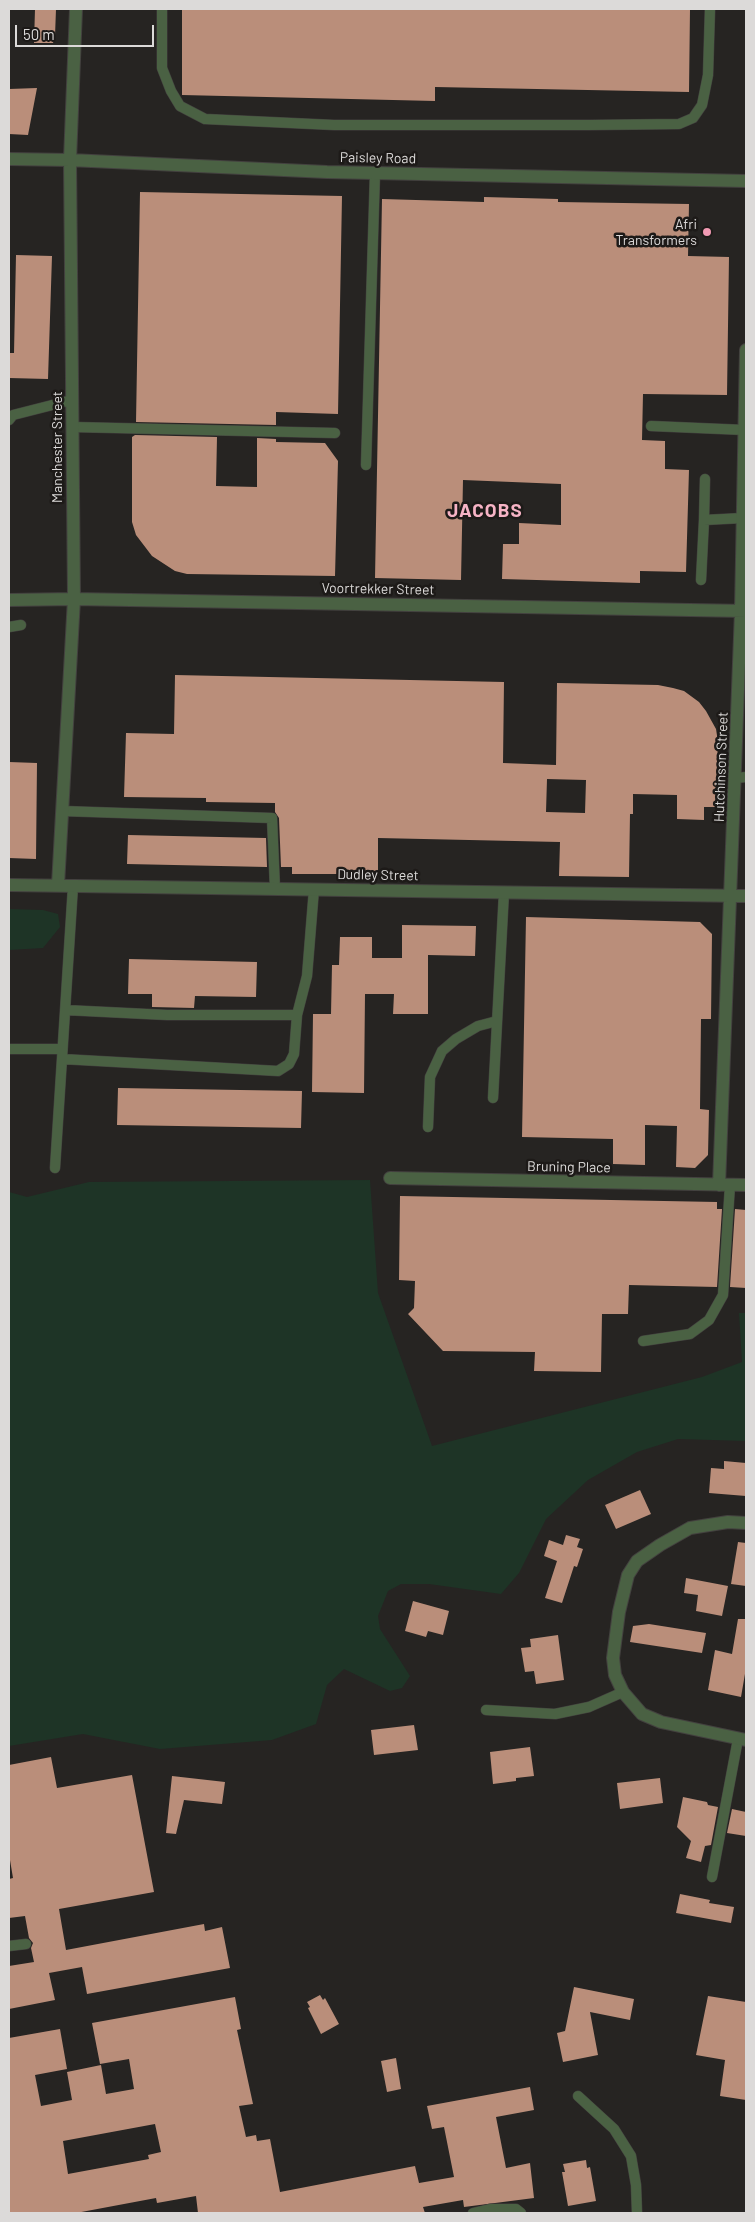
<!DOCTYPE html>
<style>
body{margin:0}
#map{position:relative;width:755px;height:2222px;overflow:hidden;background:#262422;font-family:Barlow,sans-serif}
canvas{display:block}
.frame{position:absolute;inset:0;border:10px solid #dcdad9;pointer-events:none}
.scale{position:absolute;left:15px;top:25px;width:139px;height:22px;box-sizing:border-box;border:2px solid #dcdad9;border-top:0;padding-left:6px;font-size:15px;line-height:18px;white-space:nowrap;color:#dcdad9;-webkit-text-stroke:4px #1d1a18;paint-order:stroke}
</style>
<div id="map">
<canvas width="755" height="2222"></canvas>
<div class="frame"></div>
<div class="scale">50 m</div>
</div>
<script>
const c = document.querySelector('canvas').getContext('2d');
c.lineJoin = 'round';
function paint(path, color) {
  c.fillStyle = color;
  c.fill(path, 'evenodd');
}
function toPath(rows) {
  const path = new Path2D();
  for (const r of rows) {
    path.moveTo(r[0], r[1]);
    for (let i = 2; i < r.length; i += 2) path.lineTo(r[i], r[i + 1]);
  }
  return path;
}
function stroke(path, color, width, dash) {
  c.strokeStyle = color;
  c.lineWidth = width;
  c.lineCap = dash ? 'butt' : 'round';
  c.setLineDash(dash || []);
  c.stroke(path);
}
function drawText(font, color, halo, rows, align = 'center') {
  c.font = font + ' Barlow,sans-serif';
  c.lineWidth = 5;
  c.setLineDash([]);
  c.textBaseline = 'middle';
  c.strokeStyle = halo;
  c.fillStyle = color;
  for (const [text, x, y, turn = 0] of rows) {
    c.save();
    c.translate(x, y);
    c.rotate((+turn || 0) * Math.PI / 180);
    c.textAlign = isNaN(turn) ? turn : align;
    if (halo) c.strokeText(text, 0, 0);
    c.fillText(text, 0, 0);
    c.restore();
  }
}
const green = toPath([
 [9,909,43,910,58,914,60,927,43,948,9,950],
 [370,1180,378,1293,432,1446,702,1377,742,1362,739,1313,746,1313,746,1441,678,1439,637,1452,588,1480,546,1519,519,1573,501,1594,429,1584,401,1584,388,1591,378,1616,380,1629,410,1676,402,1688,390,1691,344,1669,327,1685,316,1724,272,1740,160,1749,83,1734,9,1746,9,1192,27,1197,89,1182]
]);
const building = toPath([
 [35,9,56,9,55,36,53,43,34,43],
 [182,9,690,9,689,92,435,87,435,101,182,95],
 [37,88,28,135,9,134,9,89],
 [140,192,342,196,338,414,276,412,276,425,136,422],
 [484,197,558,199,558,202,689,204,688,256,729,257,727,395,643,394,642,440,665,441,665,469,689,470,686,572,640,571,640,583,502,579,503,544,519,544,519,523,561,525,561,484,463,480,461,580,375,578,382,199,484,202],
 [16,255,52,256,48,379,9,378,9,353,14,353],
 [135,435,217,437,216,486,257,487,257,438,276,439,276,442,325,443,338,461,335,576,187,574,175,571,152,556,136,535,132,522,132,437],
 [175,675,504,682,503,763,556,765,557,683,658,685,673,688,684,691,699,702,706,711,716,729,718,742,715,807,704,807,704,820,677,819,677,795,633,794,633,814,630,814,629,877,559,876,560,842,378,838,378,874,292,874,292,867,281,867,279,818,275,812,275,803,206,802,206,798,124,797,126,733,174,734],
 [547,779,586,780,585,813,546,812],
 [9,762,37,763,36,859,9,858],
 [128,835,266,838,267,867,127,864],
 [526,917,700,922,712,934,711,1019,701,1019,700,1109,709,1110,708,1155,695,1168,676,1167,677,1126,645,1125,645,1165,613,1164,613,1139,522,1137],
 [402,925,476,926,475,956,428,955,428,1014,393,1014,394,994,365,994,364,1093,312,1092,313,1014,331,1014,332,965,339,965,340,937,372,937,372,958,402,958],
 [129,959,257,962,256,997,195,996,194,1008,152,1007,152,994,128,994],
 [118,1088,302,1091,301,1128,117,1125],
 [400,1196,717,1202,717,1209,722,1209,717,1287,629,1285,628,1314,602,1314,601,1372,534,1371,535,1352,443,1351,408,1314,414,1308,415,1281,399,1280],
 [735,1209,746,1210,746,1288,730,1287],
 [724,1461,746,1463,746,1496,709,1493,711,1468,724,1469],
 [640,1490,651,1514,616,1529,605,1505],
 [566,1535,580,1539,577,1547,583,1549,577,1567,574,1566,562,1603,545,1598,557,1561,544,1556,549,1540,563,1545],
 [738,1542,746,1543,746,1586,731,1584],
 [686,1578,728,1586,722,1616,696,1611,698,1595,684,1593],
 [413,1601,449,1611,443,1635,428,1631,426,1637,405,1631],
 [738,1619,746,1619,746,1668,741,1697,708,1690,715,1650,732,1654],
 [649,1624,706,1633,702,1653,630,1642,633,1626],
 [558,1635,564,1680,536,1684,534,1671,525,1672,521,1648,531,1647,530,1639],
 [414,1725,418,1750,374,1755,371,1730],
 [530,1747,534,1776,516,1778,516,1781,493,1784,490,1752],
 [51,1757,57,1788,132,1775,154,1892,59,1909,66,1950,204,1924,205,1931,222,1927,230,1968,87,1994,82,1967,49,1973,55,2000,9,2009,9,1966,34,1962,31,1948,33,1943,29,1938,25,1916,9,1918,9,1879,13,1878,9,1854,9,1765],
 [172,1776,225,1782,222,1804,184,1800,176,1834,166,1833],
 [660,1778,663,1803,620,1809,617,1783],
 [683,1797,707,1802,708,1805,718,1807,711,1845,705,1846,701,1862,686,1858,691,1841,677,1827],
 [732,1809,746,1812,746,1836,727,1833],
 [680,1894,710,1900,709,1903,734,1907,731,1923,676,1913],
 [574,1987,634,1999,630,2020,590,2012,598,2055,563,2062,557,2033,565,2031],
 [320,1995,323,2000,325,1998,339,2024,321,2034,308,2008,310,2007,307,2002],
 [708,1996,746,2002,746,2100,720,2096,725,2060,696,2055],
 [235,1997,241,2029,237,2030,253,2104,239,2106,246,2137,256,2135,257,2141,270,2139,280,2192,415,2166,419,2183,454,2177,444,2127,432,2129,427,2106,530,2087,534,2110,496,2117,506,2168,530,2163,534,2198,464,2207,463,2200,423,2207,425,2213,198,2213,196,2196,157,2203,156,2198,76,2213,9,2213,9,2038,60,2029,67,2069,35,2075,41,2106,72,2100,67,2072,101,2065,106,2094,134,2089,129,2059,100,2064,92,2023],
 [155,2124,161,2152,148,2155,149,2159,68,2174,63,2141],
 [396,2058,401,2089,387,2092,381,2061],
 [586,2160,587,2168,590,2167,596,2201,568,2206,562,2172,565,2172,563,2164]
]);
const lane = toPath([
 [162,9,162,68,171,91,180,106,205,119,334,125,590,125,679,124,693,118,702,105,708,75,710,9],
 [9,420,13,415,72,400],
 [651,426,745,430],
 [72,427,335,433],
 [366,465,375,173],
 [705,479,704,520,743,518],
 [701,580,704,520],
 [9,627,21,625],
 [735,778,746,777],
 [62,811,272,818,275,889],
 [65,1010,167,1015,297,1015],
 [9,1049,62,1049],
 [62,1059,278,1071,289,1064,294,1054,297,1015,307,976,314,889],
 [493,1098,504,892],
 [428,1127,430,1077,442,1051,456,1039,478,1026,497,1021],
 [55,1168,73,886],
 [643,1341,690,1334,709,1320,723,1295,730,1185],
 [486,1710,555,1714,589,1707,623,1692],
 [712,1877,738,1739],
 [9,1946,26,1944],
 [578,2096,614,2129,631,2156,636,2185,637,2213],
 [473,2213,490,2209,516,2209,521,2213]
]);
const street = toPath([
 [9,159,70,160,327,172,746,181],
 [9,600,74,599,746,611],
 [9,885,746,896],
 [58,885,74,599,70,160,76,9],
 [390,1178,746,1185],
 [719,1185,741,611,746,350],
 [746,1523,728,1522,690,1528,660,1545,637,1561,628,1575,619,1612,613,1658,615,1675,623,1692,642,1714,661,1722,746,1740]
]);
const markers = [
 [707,232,5,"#f19ab3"]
];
const streetNames = [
 ["Paisley Road",378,158,1],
 ["Manchester Street",57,447,-90],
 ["Voortrekker Street",378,589,1],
 ["Hutchinson Street",721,767,-88],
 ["Dudley Street",378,875,1],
 ["Bruning Place",569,1167,1]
];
const poiNames = [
 ["Afri",697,224],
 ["Transformers",697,240]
];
const districtNames = [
 ["JACOBS",485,511]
];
paint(green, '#1e3426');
paint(building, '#ba8e7a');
stroke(lane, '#43413f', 11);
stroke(street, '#43413f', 14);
stroke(lane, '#4a6143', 10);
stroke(street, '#4a6143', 12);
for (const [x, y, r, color] of markers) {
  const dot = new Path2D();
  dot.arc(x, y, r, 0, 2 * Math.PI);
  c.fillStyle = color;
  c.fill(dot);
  stroke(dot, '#1d1a18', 2);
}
drawText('14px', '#dcdad9', '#1d1a18', streetNames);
drawText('14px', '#dcdad9', '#1d1a18', poiNames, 'right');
c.letterSpacing = '1px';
drawText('bold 19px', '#f6b3c5', '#1d1a18', districtNames);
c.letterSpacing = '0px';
</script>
